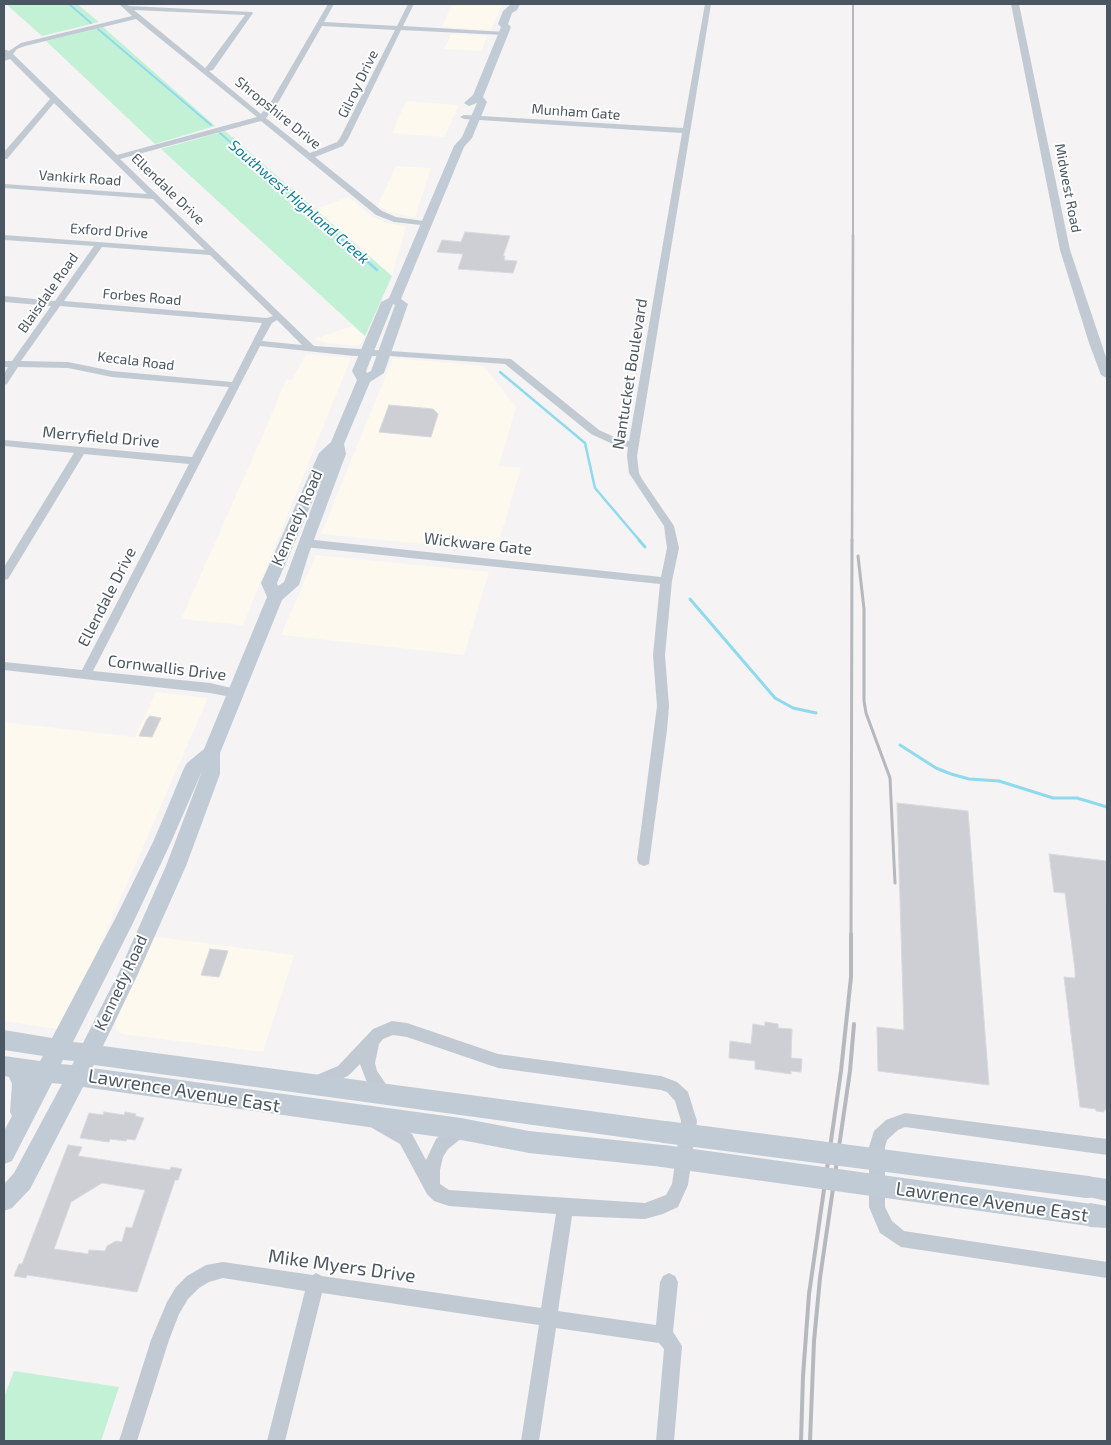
<!DOCTYPE html>
<style>
body{margin:0}
#map{position:relative;width:1111px;height:1445px;overflow:hidden;background:#f5f3f3;font-family:"Exo 2",sans-serif}
canvas{display:block}
.frame{position:absolute;inset:0;border:5px solid #4a5661;pointer-events:none}
</style>
<div id="map">
<canvas width="1111" height="1445"></canvas>
<div class="frame"></div>
</div>
<script>
const c = document.querySelector('canvas').getContext('2d');
c.lineJoin = 'round';
function paint(path, color) {
  c.fillStyle = color;
  c.fill(path, 'evenodd');
}
function toPath(rows) {
  const path = new Path2D();
  for (const r of rows) {
    path.moveTo(r[0], r[1]);
    for (let i = 2; i < r.length; i += 2) path.lineTo(r[i], r[i + 1]);
  }
  return path;
}
function stroke(path, color, width, dash) {
  c.strokeStyle = color;
  c.lineWidth = width;
  c.lineCap = dash ? 'butt' : 'round';
  c.setLineDash(dash || []);
  c.stroke(path);
}
function drawText(font, color, halo, rows, align = 'center') {
  c.font = font + ' "Exo 2",sans-serif';
  c.lineWidth = 4;
  c.setLineDash([]);
  c.textBaseline = 'middle';
  c.strokeStyle = halo;
  c.fillStyle = color;
  for (const [text, x, y, turn = 0] of rows) {
    c.save();
    c.translate(x, y);
    c.rotate((+turn || 0) * Math.PI / 180);
    c.textAlign = isNaN(turn) ? turn : align;
    if (halo) c.strokeText(text, 0, 0);
    c.fillText(text, 0, 0);
    c.restore();
  }
}
const commercial = toPath([
 [452,4,502,4,491,30,442,27],
 [451,34,487,36,482,51,444,49],
 [406,101,459,105,444,137,392,133],
 [396,166,431,168,415,217,389,212,378,205],
 [349,197,371,216,387,223,406,226,392,276,315,209],
 [352,326,365,336,359,346,326,343,315,339],
 [306,354,351,358,243,625,181,619,265,430,286,379,292,380],
 [393,358,484,366,516,407,499,466,521,468,496,551,321,534],
 [316,555,489,572,464,655,281,635],
 [156,692,208,698,63,1030,4,1021,4,722,135,737],
 [152,936,294,955,263,1052,122,1034,116,1030,115,1024]
]);
const green = toPath([
 [6,4,77,4,99,22,42,36],
 [103,27,215,126,155,144,46,41],
 [225,131,392,276,365,336,161,149],
 [14,1371,119,1387,101,1441,4,1441,4,1397]
]);
const streamFar2 = toPath([
 [69,4,91,23],
 [98,29,211,125],
 [220,133,338,236]
]);
const streamFar1 = toPath([
 [337,235,377,270],
 [500,372,585,443,595,488,640,541]
]);
const stream = toPath([
 [639,540,645,547],
 [690,599,775,698,793,708,816,713],
 [900,745,936,768,951,774,969,779,999,781,1053,798,1077,798,1107,807]
]);
const building = toPath([
 [465,232,510,236,503,256,505,256,504,260,517,261,513,273,458,269,463,254,437,252,442,240,461,242,465,232],
 [389,405,433,409,438,414,431,437,379,432,389,405],
 [150,716,161,718,152,737,139,736,147,719,150,716],
 [897,803,968,811,989,1085,878,1071,877,1027,904,1030,897,803],
 [1049,854,1106,861,1107,1110,1104,1110,1104,1112,1096,1111,1096,1109,1080,1107,1064,977,1075,978,1075,970,1065,893,1054,892,1049,854],
 [210,949,228,951,219,977,201,975,210,949],
 [765,1022,778,1024,778,1028,792,1029,791,1058,802,1059,801,1072,791,1071,791,1074,755,1069,755,1061,729,1058,730,1041,751,1044,753,1024,765,1026,765,1022],
 [104,1112,124,1115,125,1112,136,1114,135,1116,144,1118,135,1140,127,1139,126,1141,110,1139,109,1142,80,1138,89,1113,103,1115,104,1112],
 [68,1145,82,1147,78,1156,170,1170,171,1167,182,1169,178,1180,175,1180,137,1292,27,1275,26,1278,14,1276,19,1264,22,1264,68,1145],
 [102,1183,145,1190,132,1228,126,1227,122,1242,116,1241,107,1246,105,1251,89,1250,88,1254,54,1249,71,1202,102,1183]
]);
const minor = toPath([
 [119,4,126,4,129,6,252,12,253,13,213,70,209,71,261,114,272,100,328,4,334,4,324,22,397,26,408,4,414,4,403,26,505,32,505,34,503,35,401,30,348,139,343,146,315,157,382,211,396,217,430,222,430,226,394,222,376,215,261,121,120,159,314,346,511,359,599,430,621,440,629,441,682,133,464,119,460,117,464,115,683,128,705,4,711,4,637,456,639,473,642,479,674,526,679,548,672,581,665,655,669,706,667,730,649,864,644,866,639,864,637,860,657,706,653,655,660,584,305,547,299,543,305,539,661,577,667,548,664,526,629,473,627,456,628,447,615,445,591,434,505,364,390,356,354,356,260,346,93,671,210,683,240,690,242,693,240,696,236,698,210,693,4,670,4,662,82,670,189,464,84,454,8,579,4,580,4,567,74,453,4,446,4,440,192,457,229,387,112,377,68,368,18,367,7,384,4,385,4,374,8,367,4,367,4,361,12,361,51,306,4,302,4,296,55,301,94,246,4,240,4,235,205,250,153,199,4,188,4,184,147,194,54,103,7,159,4,159,4,152,50,99,10,59,4,61,5,55,4,49,9,51,21,43,132,16,119,4],
 [134,10,245,15,207,66,205,68,134,10],
 [136,19,257,117,117,155,13,54,17,49,25,46,136,19],
 [322,26,395,30,340,138,337,142,310,153,266,118,279,101,322,26],
 [102,247,210,255,273,316,267,318,64,301,102,247],
 [60,306,262,323,232,382,112,371,68,362,21,361,60,306],
 [277,320,302,345,262,341,272,323,277,320],
 [392,1021,407,1023,498,1054,661,1076,677,1082,688,1092,697,1121,688,1185,678,1207,663,1214,645,1219,572,1216,558,1311,656,1325,660,1282,663,1276,669,1273,675,1276,678,1282,673,1332,682,1346,674,1441,656,1441,664,1349,659,1343,556,1328,539,1441,521,1441,539,1325,322,1293,285,1441,267,1441,305,1291,223,1278,209,1282,199,1288,188,1299,179,1314,169,1340,137,1441,119,1441,151,1340,167,1302,176,1287,187,1276,206,1265,223,1262,313,1275,316,1273,322,1276,541,1308,556,1214,449,1206,434,1201,427,1194,400,1144,372,1128,370,1123,372,1118,378,1115,384,1118,412,1134,426,1160,436,1139,455,1124,461,1121,467,1124,469,1129,467,1134,448,1149,443,1157,440,1170,440,1184,449,1190,645,1203,666,1195,672,1184,681,1121,675,1101,667,1092,661,1090,498,1068,407,1037,393,1035,383,1039,379,1044,375,1063,377,1071,392,1093,389,1098,384,1100,379,1098,366,1080,360,1064,348,1076,317,1089,312,1087,309,1082,312,1077,338,1066,373,1029,392,1021],
 [905,1113,1107,1139,1107,1155,905,1127,898,1130,887,1140,885,1147,885,1207,892,1221,904,1231,1107,1262,1107,1278,901,1247,880,1233,869,1207,869,1147,874,1131,886,1120,905,1113]
]);
const tertiary = toPath([
 [1011,4,1019,4,1070,250,1107,360,1107,378,1101,375,1089,343,1060,250,1011,4]
]);
const secondary = toPath([
 [511,4,520,4,517,10,512,13,508,24,511,27,483,97,487,102,472,138,464,147,401,299,408,304,384,373,370,382,344,444,346,454,309,553,299,585,282,600,220,753,220,774,186,866,137,976,103,1046,665,1121,673,1124,676,1132,673,1140,665,1143,94,1065,92,1068,461,1118,529,1131,663,1145,671,1148,674,1156,671,1164,663,1167,529,1153,461,1140,83,1087,30,1189,12,1208,4,1211,4,1184,14,1173,62,1084,52,1083,12,1161,4,1164,4,1131,12,1116,10,1112,12,1084,9,1077,4,1076,4,1056,40,1061,43,1056,4,1050,4,1030,52,1038,116,917,154,840,184,768,187,763,204,749,267,597,261,583,319,453,331,442,357,380,352,371,381,302,389,298,454,146,462,137,477,103,469,106,464,103,473,95,501,27,498,24,503,11,511,4],
 [393,304,395,305,371,371,367,373,366,371,393,304],
 [323,477,284,582,278,586,277,583,323,477],
 [202,771,166,866,119,972,83,1043,73,1042,133,923,172,840,202,771],
 [63,1060,74,1061,72,1065,61,1064,63,1060],
 [1087,1176,1107,1179,1107,1201,1079,1195,1076,1187,1079,1179,1087,1176],
 [1090,1203,1107,1206,1107,1228,1090,1227,1082,1223,1078,1215,1082,1207,1090,1203]
]);
const railFar3 = toPath([
 [853,236,853,4]
]);
const railFar2 = toPath([
 [852,541,853,235]
]);
const railFar1 = toPath([
 [858,556,864,609,864,701,866,713,890,778,895,883],
 [851,936,852,540]
]);
const rail = toPath([
 [801,1441,803,1376,809,1294,841,1071,851,977,851,934],
 [810,1441,814,1341,820,1278,850,1071,854,1024]
]);
const secondaryBridge = toPath([
 [665,1132,1087,1187],
 [663,1156,1090,1215]
]);
const farStreetnames = [
 ["Gilroy Drive",358,84,-64],
 ["Munham Gate",576,112,4],
 ["Shropshire Drive",278,113,39],
 ["Vankirk Road",80,178,4],
 ["Midwest Road",1068,188,79],
 ["Ellendale Drive",168,189,44],
 ["Exford Drive",109,231,4],
 ["Blaisdale Road",48,293,-55],
 ["Forbes Road",142,297,5],
 ["Kecala Road",136,361,7]
];
const farWaternames = [
 ["Southwest Highland Creek",299,202,41]
];
const streetNames = [
 ["Nantucket Boulevard",630,374,-81],
 ["Merryfield Drive",101,437,5],
 ["Kennedy Road",297,518,-66],
 ["Wickware Gate",478,544,6],
 ["Ellendale Drive",107,597,-63],
 ["Cornwallis Drive",167,668,7],
 ["Kennedy Road",121,983,-65]
];
const nearStreetnames = [
 ["Lawrence Avenue East",184,1091,9],
 ["Lawrence Avenue East",992,1202,8],
 ["Mike Myers Drive",342,1266,8]
];
paint(commercial, '#fdf9ef');
paint(green, '#c3f1d5');
stroke(streamFar2, '#90daee', 2);
stroke(streamFar1, '#90daee', 2.5);
stroke(stream, '#90daee', 3);
paint(building, '#cdcfd5');
stroke(building, '#d7d9de', 1);
paint(minor, '#c1cad2');
paint(tertiary, '#c1cad2');
paint(secondary, '#c1cbd6');
stroke(railFar3, '#b5b8bd', 2);
stroke(railFar2, '#b5b8bd', 2.5);
stroke(railFar1, '#b5b8bd', 3);
stroke(rail, '#b5b8bd', 4);
stroke(secondaryBridge, '#c1cbd6', 22);
drawText('14px', '#4a5661', '#fff', farStreetnames);
drawText('italic 15px', '#0c7c9b', '#fff', farWaternames);
drawText('16px', '#4a5661', '#fff', streetNames);
drawText('19px', '#4a5661', '#fff', nearStreetnames);
</script>
